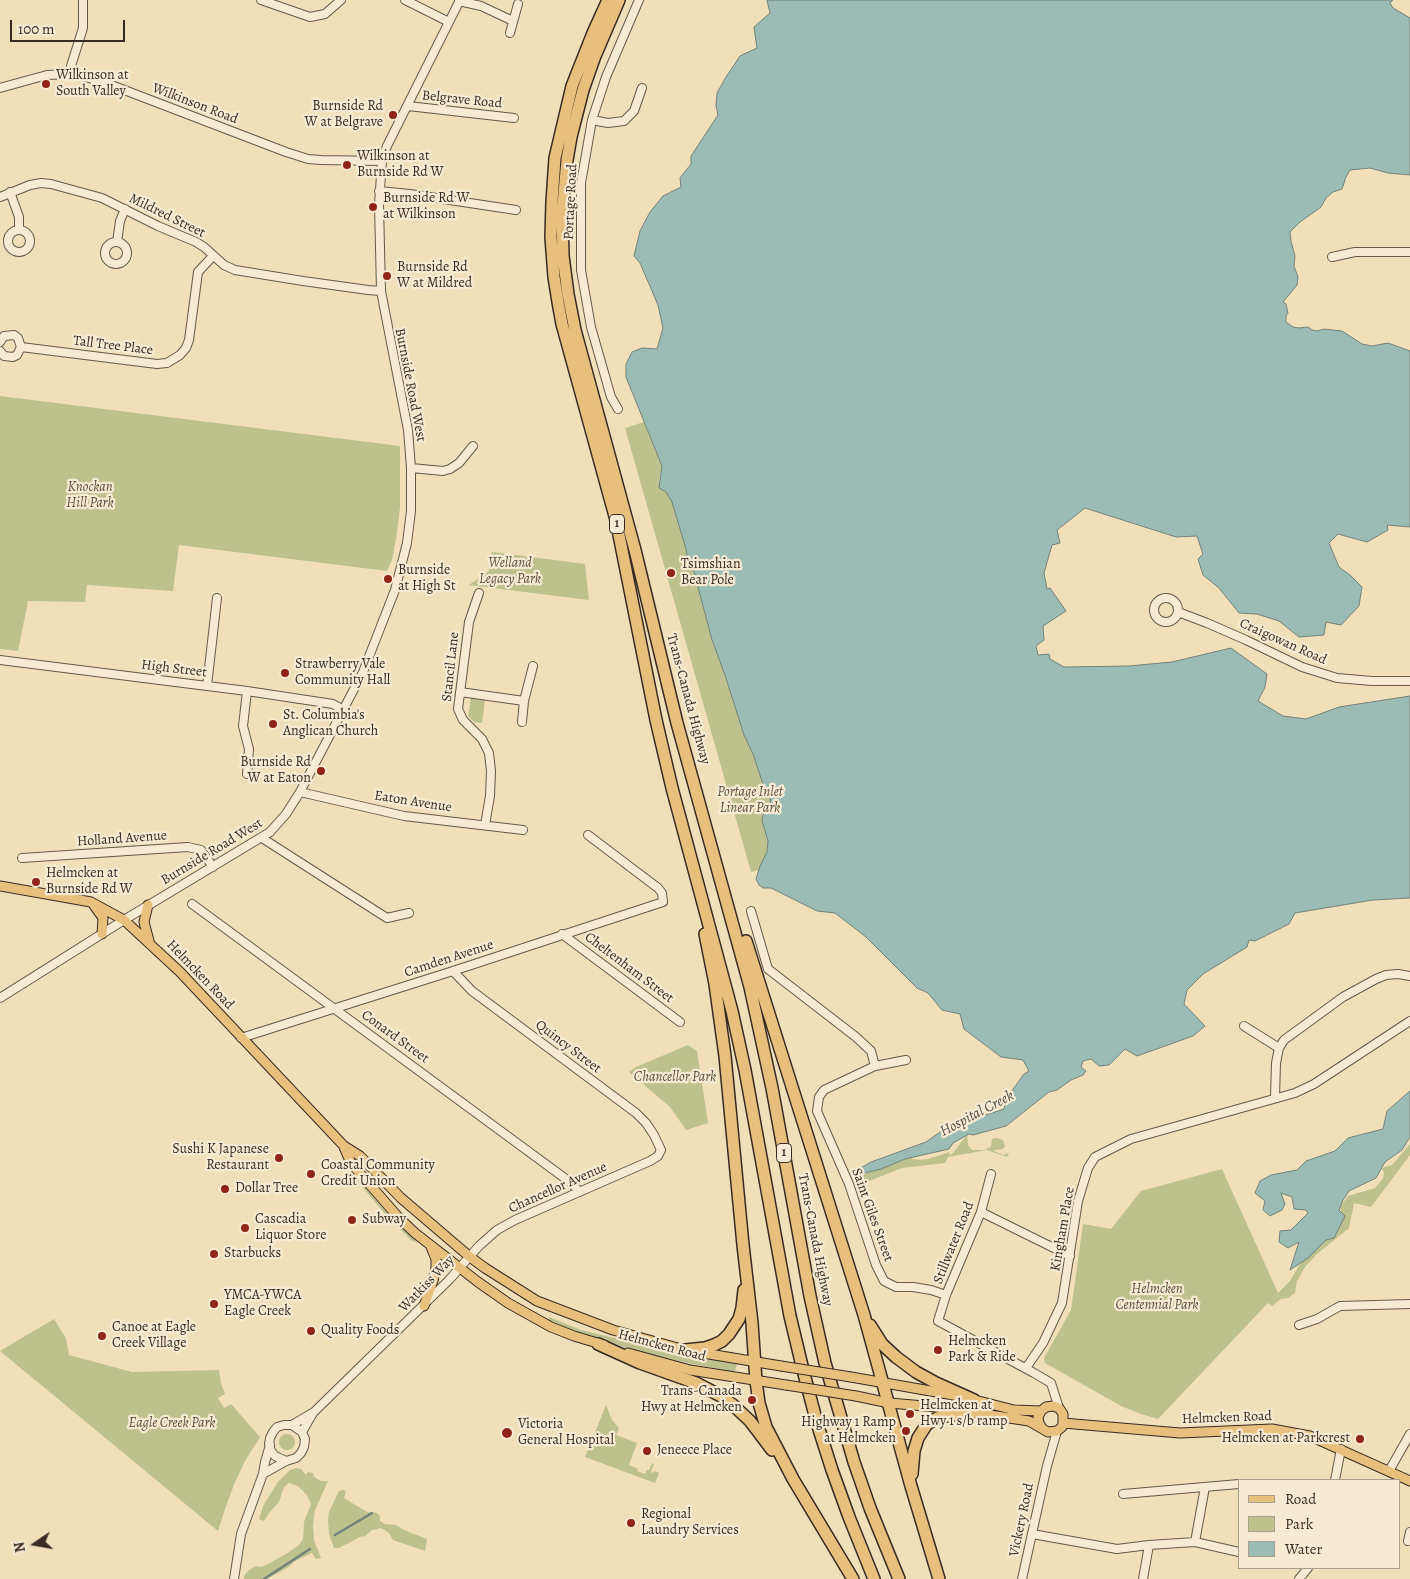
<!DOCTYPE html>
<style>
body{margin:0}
#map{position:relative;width:1410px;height:1579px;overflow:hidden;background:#f1dfba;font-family:Alegreya,serif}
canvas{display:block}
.legend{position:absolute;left:1238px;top:1479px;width:162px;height:90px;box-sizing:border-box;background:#f6ead2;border:1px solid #aa9e8c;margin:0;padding:6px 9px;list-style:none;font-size:15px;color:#372b24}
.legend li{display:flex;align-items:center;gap:10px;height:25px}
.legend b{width:25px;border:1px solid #aa9e8c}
.north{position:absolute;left:10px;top:1519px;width:50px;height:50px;-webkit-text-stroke:4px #f6ead2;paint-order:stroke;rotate:258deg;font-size:14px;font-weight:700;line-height:20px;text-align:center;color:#372b24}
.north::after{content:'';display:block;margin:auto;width:18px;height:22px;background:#372b24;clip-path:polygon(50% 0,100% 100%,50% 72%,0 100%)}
.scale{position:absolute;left:10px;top:20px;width:115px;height:22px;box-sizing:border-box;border:2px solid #372b24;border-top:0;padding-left:6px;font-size:15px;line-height:18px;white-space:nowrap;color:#372b24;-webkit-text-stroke:4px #f6ead2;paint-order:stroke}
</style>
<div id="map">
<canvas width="1410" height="1579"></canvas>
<ul class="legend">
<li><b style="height:6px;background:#e8c07d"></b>Road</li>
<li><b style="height:14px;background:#bcc18e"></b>Park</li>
<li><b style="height:14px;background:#9bbcb4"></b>Water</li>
</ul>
<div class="north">N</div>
<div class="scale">100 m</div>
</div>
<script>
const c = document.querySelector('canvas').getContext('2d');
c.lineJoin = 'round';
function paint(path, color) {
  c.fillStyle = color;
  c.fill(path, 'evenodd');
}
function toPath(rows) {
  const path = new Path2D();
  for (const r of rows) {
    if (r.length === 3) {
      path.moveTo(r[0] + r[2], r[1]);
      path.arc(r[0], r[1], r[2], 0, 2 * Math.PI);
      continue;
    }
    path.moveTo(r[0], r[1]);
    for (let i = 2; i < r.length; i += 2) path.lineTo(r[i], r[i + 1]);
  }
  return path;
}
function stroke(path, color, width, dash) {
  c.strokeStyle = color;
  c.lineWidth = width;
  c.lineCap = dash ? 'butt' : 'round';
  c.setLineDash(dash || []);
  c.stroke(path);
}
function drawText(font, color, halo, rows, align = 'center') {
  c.font = font + ' Alegreya,serif';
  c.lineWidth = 4.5;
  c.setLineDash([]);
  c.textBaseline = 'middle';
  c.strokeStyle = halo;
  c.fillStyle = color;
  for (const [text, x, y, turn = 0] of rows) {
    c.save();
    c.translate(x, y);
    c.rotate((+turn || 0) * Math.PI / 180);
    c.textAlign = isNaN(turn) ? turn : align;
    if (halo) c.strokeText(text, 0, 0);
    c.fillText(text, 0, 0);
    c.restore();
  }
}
const green = toPath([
 [0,396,400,446,400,508,396,539,392,560,387,571,179,545,173,591,87,585,85,602,28,601,18,651,0,649],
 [644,422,662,466,659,481,672,502,686,549,688,562,693,568,712,641,725,675,744,735,753,754,764,787,770,797,771,809,763,815,762,820,768,841,767,852,759,870,751,872,625,428],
 [492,552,585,564,589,600,469,585,489,571],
 [471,698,485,700,482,723,474,722,468,716],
 [688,1045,697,1051,708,1123,686,1130,670,1107,629,1072,636,1067],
 [967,1135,968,1145,972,1150,984,1150,991,1147,992,1139,996,1138,1003,1140,1005,1146,1003,1149,995,1150,994,1151,1003,1155,1009,1153,1007,1157,987,1150,948,1157,945,1163,902,1168,864,1183,862,1175,911,1157,912,1159,920,1160,928,1159,950,1152,949,1155,952,1154],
 [1410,1144,1410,1155,1371,1207,1354,1203,1349,1228,1317,1254,1305,1267,1297,1281,1295,1293,1288,1298,1281,1299,1272,1306,1268,1303,1158,1419,1141,1414,1121,1406,1045,1363,1044,1358,1071,1310,1083,1224,1111,1229,1141,1191,1222,1169,1278,1293,1290,1281,1300,1264,1342,1214,1340,1207,1348,1196,1375,1188,1383,1178,1384,1173,1382,1168,1392,1165],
 [356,1177,387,1213,418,1243,412,1241,385,1214,355,1178],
 [549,1317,581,1330,672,1352,737,1364,735,1372,682,1362,630,1349,564,1327,548,1320],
 [54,1319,66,1338,69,1355,132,1372,219,1370,221,1383,225,1394,218,1398,224,1408,231,1404,260,1437,245,1461,235,1482,226,1506,218,1531,0,1351],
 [606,1405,612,1420,619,1428,616,1435,637,1443,629,1465,638,1469,637,1471,645,1474,647,1470,649,1470,652,1463,654,1464,651,1472,653,1473,654,1471,659,1473,655,1483,585,1457],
 [287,1442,8],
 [296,1468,301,1469,306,1475,308,1472,313,1473,314,1477,321,1481,328,1481,315,1510,313,1525,314,1540,321,1558,316,1559,312,1553,295,1561,287,1568,267,1579,244,1579,244,1576,249,1570,256,1566,261,1567,268,1564,286,1554,299,1545,303,1539,304,1522,311,1504,307,1495,298,1486,289,1483,284,1487,279,1502,270,1512,264,1521,259,1519,264,1504,278,1482,290,1470],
 [343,1490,346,1491,344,1498,367,1512,377,1513,380,1516,380,1521,385,1524,396,1525,404,1530,427,1539,425,1551,393,1540,389,1533,381,1528,372,1530,364,1537,362,1536,339,1548,334,1548,329,1534,328,1520,329,1512,339,1491]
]);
const water = toPath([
 [767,0,1393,0,1390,3,1393,8,1410,18,1410,175,1388,173,1370,168,1350,170,1346,177,1342,189,1333,192,1326,198,1321,207,1300,222,1290,232,1291,241,1295,256,1294,266,1298,277,1297,285,1283,302,1286,304,1288,313,1286,316,1286,322,1293,327,1299,328,1308,327,1312,330,1317,331,1324,329,1342,331,1362,344,1372,346,1388,343,1410,351,1410,527,1387,525,1388,530,1367,542,1338,534,1329,543,1339,567,1350,575,1362,587,1359,606,1341,625,1326,622,1324,635,1299,637,1279,621,1257,614,1239,613,1219,588,1203,575,1198,559,1203,554,1197,536,1176,537,1085,508,1057,530,1060,543,1052,545,1044,573,1047,589,1050,588,1066,611,1043,626,1044,640,1036,646,1038,655,1049,654,1050,659,1064,667,1129,666,1172,662,1231,648,1267,674,1265,687,1258,701,1283,716,1306,719,1339,707,1410,696,1410,898,1373,900,1295,913,1289,924,1255,941,1249,940,1247,947,1203,974,1187,990,1184,1004,1205,1026,1193,1036,1137,1056,1125,1049,1109,1065,1099,1066,1091,1059,1083,1061,1081,1067,1086,1071,1083,1075,1071,1080,1057,1090,1049,1092,1006,1126,973,1135,969,1134,953,1143,949,1149,905,1159,881,1169,857,1175,855,1171,871,1162,926,1142,960,1118,989,1114,1004,1109,1006,1100,1014,1088,1024,1074,1029,1071,1023,1060,1001,1057,964,1029,960,1014,942,1010,928,993,917,988,866,937,835,913,817,911,771,888,763,888,759,885,756,879,760,866,767,852,768,841,762,820,763,815,771,809,770,797,764,787,753,754,744,735,725,675,712,640,693,568,688,562,686,549,672,502,666,492,659,488,662,466,626,377,626,364,632,352,642,348,657,349,663,328,658,305,640,263,634,256,640,231,650,212,663,196,681,187,680,178,691,164,691,156,718,115,716,106,717,93,726,77,740,56,757,48,754,27,770,13,767,0],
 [1410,1091,1410,1137,1402,1150,1385,1162,1376,1178,1349,1191,1343,1200,1339,1210,1345,1216,1334,1238,1326,1240,1308,1258,1290,1270,1299,1242,1288,1248,1279,1242,1280,1231,1291,1230,1308,1213,1306,1210,1294,1209,1292,1197,1281,1193,1285,1204,1282,1210,1270,1216,1263,1210,1265,1201,1255,1193,1260,1181,1271,1175,1297,1170,1306,1161,1335,1151,1348,1138,1383,1129,1387,1111,1410,1091]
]);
const stream = toPath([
 [335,1535,372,1513],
 [264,1579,310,1549]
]);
const minor = toPath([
 [261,0,310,17,325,14,341,0],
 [405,0,449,22],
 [459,1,481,6,513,21],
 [510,33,518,4],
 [70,74,71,66,83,28,83,0],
 [0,88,47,75,70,74,82,76,106,83,286,152,308,159,321,160,382,161],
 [408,106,514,118],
 [592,120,608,123,624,121,634,111,642,88],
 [379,191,410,194,516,210],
 [10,192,19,217,19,230],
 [0,197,30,185,41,183,51,184,102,198,158,226,196,242,204,247,224,265,235,270,303,281,368,290,381,291],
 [19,241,11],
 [116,253,11],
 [117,242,120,221,125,209],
 [1332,257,1355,252,1410,252],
 [0,342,4,336,14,335,18,338,21,347,17,355,13,357,4,356,0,351],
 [21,347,157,364,167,363,180,355,186,348,189,340,198,272,213,256],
 [618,409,611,397,591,327,581,270,581,183,592,120,606,77,639,0],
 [411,468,443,471,450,469,459,463,473,446],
 [479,593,469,622,458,709,463,720,482,739,489,753,491,771,490,796,485,825],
 [1166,610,12],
 [1178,612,1207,623,1246,640,1302,667,1337,678,1372,681,1410,681],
 [0,660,247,691,333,704,343,710],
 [207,686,217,598],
 [247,691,243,726,249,749,247,774],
 [460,692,524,701],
 [522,722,524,701,533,666],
 [300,792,404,816,523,830],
 [262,838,387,918,409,913],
 [22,858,188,847,201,850,213,867],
 [192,904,570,1182,580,1192],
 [751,911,768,969,856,1037,871,1051,875,1066],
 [562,934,680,1022],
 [0,998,124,920,270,832,286,814,300,792,363,672,395,590,407,543,411,511,411,468,408,430,381,291,379,204,382,161,387,146,460,0],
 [1244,1026,1279,1048],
 [241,1038,453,971,663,902,662,893,658,888,588,835],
 [906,1060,875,1066,824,1090,819,1097,817,1111,849,1184,876,1265,884,1281,896,1287,913,1287,931,1290,946,1295],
 [1275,1097,1276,1063,1279,1048,1284,1040,1343,997,1376,979,1386,975,1398,974,1410,976],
 [991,1174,981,1212,946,1295,938,1321,1034,1373,1051,1383,1059,1408],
 [981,1212,1070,1256],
 [1299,1325,1317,1319,1340,1306,1410,1304],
 [1026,1368,1043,1343,1062,1303,1078,1201,1088,1168,1095,1157,1131,1139,1295,1093,1314,1084,1410,1021],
 [292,1425,314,1412,449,1280,479,1246,497,1230,515,1220,650,1161,658,1156,661,1150,654,1135,646,1123,636,1113,472,991,453,971],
 [302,1432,313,1413],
 [1389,1471,1410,1434],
 [263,1474,286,1461,296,1458,301,1453,304,1447,305,1439,302,1432,292,1425,284,1425,277,1427,273,1432,270,1438,269,1444,271,1451,275,1456,286,1461],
 [1335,1480,1341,1449],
 [1123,1494,1239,1484],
 [1032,1534,1117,1549,1149,1545,1195,1542,1239,1552],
 [1408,1541,1410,1532],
 [1195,1542,1205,1487],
 [234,1579,241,1534,263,1474,265,1462,270,1445],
 [1022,1579,1047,1466,1057,1431],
 [1143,1579,1149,1545],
 [1299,1579,1308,1568]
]);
const major = toPath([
 [0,886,91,902,124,920,180,972,344,1146,360,1156,401,1198,470,1257,485,1268,537,1301,613,1330,685,1350,781,1366],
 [93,904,103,918,102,934],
 [148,905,144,922,149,941],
 [344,1147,351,1163,399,1218,415,1233,478,1282,508,1303,551,1327,574,1336,604,1345],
 [424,1306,433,1281,436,1268,436,1259,431,1247],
 [628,1353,690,1370,786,1385],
 [851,1377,959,1396,1014,1410,1041,1411],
 [856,1396,889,1403,937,1407,1029,1421,1048,1432,1057,1431,1062,1427,1063,1423,1063,1414,1059,1408,1053,1406,1046,1407,1041,1411,1038,1417,1039,1423,1042,1428],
 [1063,1423,1180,1433,1272,1429,1310,1436,1410,1481]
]);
const highway = toPath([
 [608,0,593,33,572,86,555,158,552,202,551,237,554,277,558,302,562,324,616,520,656,720,672,788,732,1011,745,1070,790,1316,803,1370,817,1423,832,1470,849,1517,874,1579],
 [619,0,595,56,583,90,571,137,567,160,562,216,563,256,568,294,575,330,635,550,677,723,750,987,772,1088,810,1296,825,1363,854,1462,870,1508,899,1579],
 [705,934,715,984,725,1056,743,1245,752,1323,756,1381,759,1403,766,1427,793,1479,853,1579],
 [746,941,864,1315,911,1486,939,1579],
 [870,1325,882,1344,896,1357,916,1372,936,1383,974,1400],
 [598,1344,640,1363,696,1383,721,1396,733,1405,750,1421,772,1450],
 [685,1350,705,1348,714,1345,722,1341,729,1334,739,1319,742,1308,744,1290],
 [912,1474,914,1451,918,1438,927,1424,937,1418,967,1412]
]);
const majorBridge = toPath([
 [781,1366,851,1377],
 [786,1385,856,1396]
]);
const markers = [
 [46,84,5,"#8f2418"],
 [393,115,5,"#8f2418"],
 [347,165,5,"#8f2418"],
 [373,207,5,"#8f2418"],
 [387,276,5,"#8f2418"],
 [671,573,5,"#8f2418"],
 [388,579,5,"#8f2418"],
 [285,673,5,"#8f2418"],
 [273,724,5,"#8f2418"],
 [321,771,5,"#8f2418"],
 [36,882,5,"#8f2418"],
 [279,1158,5,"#8f2418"],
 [311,1174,5,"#8f2418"],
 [225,1189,5,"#8f2418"],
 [352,1220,5,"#8f2418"],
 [245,1228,5,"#8f2418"],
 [214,1254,5,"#8f2418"],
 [214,1304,5,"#8f2418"],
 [311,1331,5,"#8f2418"],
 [102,1336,5,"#8f2418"],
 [938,1350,5,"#8f2418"],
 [752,1400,5,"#8f2418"],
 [910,1414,5,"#8f2418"],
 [906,1431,5,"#8f2418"],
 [507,1433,6,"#8f2418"],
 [1360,1439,5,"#8f2418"],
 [647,1451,5,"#8f2418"],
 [631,1523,5,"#8f2418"]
];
const shields = [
 [617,524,15],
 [784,1153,15]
];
const shieldNames = [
 ["1",617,524],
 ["1",784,1153]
];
const poiNames = [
 ["Wilkinson at",56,76],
 ["South Valley",56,92],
 ["Burnside Rd",383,107,"right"],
 ["W at Belgrave",383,123,"right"],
 ["Wilkinson at",357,157],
 ["Burnside Rd W",357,173],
 ["Burnside Rd W",383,199],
 ["at Wilkinson",383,215],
 ["Burnside Rd",397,268],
 ["W at Mildred",397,284],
 ["Tsimshian",681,565],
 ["Bear Pole",681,581],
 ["Burnside",398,571],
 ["at High St",398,587],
 ["Strawberry Vale",295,665],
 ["Community Hall",295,681],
 ["St. Columbia's",283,716],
 ["Anglican Church",283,732],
 ["Burnside Rd",311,763,"right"],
 ["W at Eaton",311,779,"right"],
 ["Helmcken at",46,874],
 ["Burnside Rd W",46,890],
 ["Sushi K Japanese",269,1150,"right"],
 ["Restaurant",269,1166,"right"],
 ["Coastal Community",321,1166],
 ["Credit Union",321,1182],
 ["Dollar Tree",235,1189],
 ["Cascadia",255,1220],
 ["Liquor Store",255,1236],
 ["Subway",362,1220],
 ["Starbucks",224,1254],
 ["YMCA-YWCA",224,1296],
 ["Eagle Creek",224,1312],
 ["Canoe at Eagle",112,1328],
 ["Creek Village",112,1344],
 ["Quality Foods",321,1331],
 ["Helmcken",948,1342],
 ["Park & Ride",948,1358],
 ["Trans-Canada",742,1392,"right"],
 ["Hwy at Helmcken",742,1408,"right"],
 ["Helmcken at",920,1406],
 ["Hwy 1 s/b ramp",920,1422],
 ["Highway 1 Ramp",896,1423,"right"],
 ["at Helmcken",896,1439,"right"],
 ["Victoria",518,1425],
 ["General Hospital",518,1441],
 ["Helmcken at Parkcrest",1350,1439,"right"],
 ["Jeneece Place",657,1451],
 ["Regional",641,1515],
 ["Laundry Services",641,1531]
];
const streetNames = [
 ["Belgrave Road",462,100,6],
 ["Wilkinson Road",195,104,21],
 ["Portage Road",571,202,-87],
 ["Mildred Street",167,216,26],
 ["Tall Tree Place",113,346,7],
 ["Burnside Road West",410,385,79],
 ["Craigowan Road",1283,642,24],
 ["Stancil Lane",451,667,-84],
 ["High Street",174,669,7],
 ["Trans-Canada Highway",688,699,75],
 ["Eaton Avenue",413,802,9],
 ["Holland Avenue",122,839,-4],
 ["Burnside Road West",212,852,-31],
 ["Camden Avenue",449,959,-18],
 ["Cheltenham Street",629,968,37],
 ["Helmcken Road",200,975,46],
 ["Conard Street",395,1037,36],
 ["Quincy Street",568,1047,37],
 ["Chancellor Avenue",558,1188,-24],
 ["Saint Giles Street",872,1215,70],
 ["Kingham Place",1063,1229,-80],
 ["Trans-Canada Highway",815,1240,79],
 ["Stillwater Road",954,1243,-68],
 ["Watkiss Way",427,1284,-46],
 ["Helmcken Road",662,1346,15],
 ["Helmcken Road",1227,1418,-2],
 ["Vickery Road",1022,1520,-78]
];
const parkNames = [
 ["Knockan",90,488],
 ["Hill Park",90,504],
 ["Welland",510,564],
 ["Legacy Park",510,580],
 ["Portage Inlet",750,793],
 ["Linear Park",750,809],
 ["Chancellor Park",675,1078],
 ["Helmcken",1157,1290],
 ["Centennial Park",1157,1306],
 ["Eagle Creek Park",172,1424]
];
const waterNames = [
 ["Hospital Creek",977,1114,-28]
];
paint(green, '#bcc18e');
paint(water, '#9bbcb4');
stroke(water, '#73827a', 1);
stroke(stream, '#73827a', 2.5);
stroke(minor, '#66584a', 10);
stroke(major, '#372b24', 11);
stroke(highway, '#372b24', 14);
stroke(minor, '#f6ead2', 8);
stroke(major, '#e8c07d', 9);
stroke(highway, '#e8c07d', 11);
stroke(majorBridge, '#372b24', 11, []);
stroke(majorBridge, '#e8c07d', 9);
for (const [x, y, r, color] of markers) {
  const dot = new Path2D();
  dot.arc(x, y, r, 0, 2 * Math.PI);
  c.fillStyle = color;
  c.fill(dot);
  stroke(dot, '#f6ead2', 2);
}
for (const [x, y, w] of shields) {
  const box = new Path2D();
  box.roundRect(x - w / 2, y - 9.5, w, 19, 4);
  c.fillStyle = '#f6ead2';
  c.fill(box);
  stroke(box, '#372b24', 1);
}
drawText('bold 12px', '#372b24', null, shieldNames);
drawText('14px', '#372b24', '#f6ead2', poiNames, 'left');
drawText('14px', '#372b24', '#f6ead2', streetNames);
drawText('italic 14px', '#58503e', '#f6ead2', parkNames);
drawText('italic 15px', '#504f48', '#f6ead2', waterNames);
</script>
